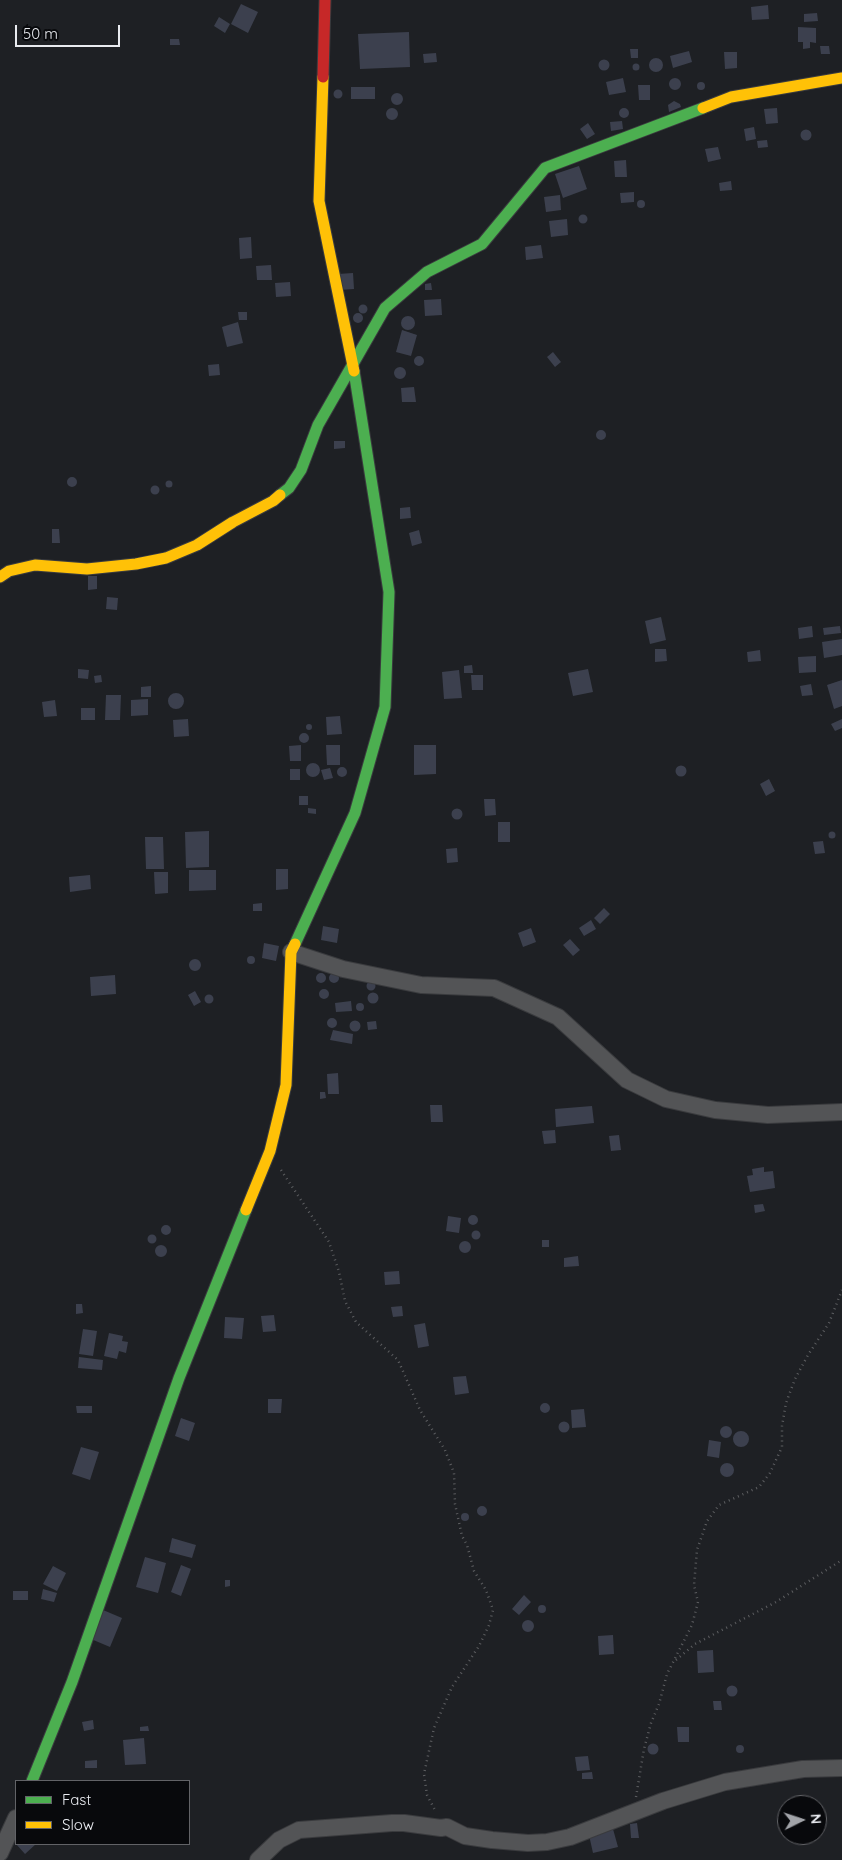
<!DOCTYPE html>
<style>
body{margin:0}
#map{position:relative;width:842px;height:1860px;overflow:hidden;background:#1e2024;font-family:Quicksand,sans-serif}
canvas{display:block}
.legend{position:absolute;left:15px;top:1780px;width:175px;height:65px;box-sizing:border-box;background:#08090c;border:1px solid #626367;margin:0;padding:6px 9px;list-style:none;font-size:15px;color:#e9ebf0}
.legend li{display:flex;align-items:center;gap:10px;height:25px}
.legend b{width:25px;border:1px solid #626367}
.north{position:absolute;left:777px;top:1795px;width:50px;height:50px;box-sizing:border-box;background:#08090c;border:1px solid #626367;border-radius:50%;rotate:86deg;font-size:14px;font-weight:700;line-height:20px;text-align:center;color:#e9ebf0}
.north::after{content:'';display:block;margin:auto;width:18px;height:22px;background:#a2a4a9;clip-path:polygon(50% 0,100% 100%,50% 72%,0 100%)}
.scale{position:absolute;left:15px;top:25px;width:105px;height:22px;box-sizing:border-box;border:2px solid #e9ebf0;border-top:0;padding-left:6px;font-size:15px;line-height:18px;white-space:nowrap;color:#e9ebf0;-webkit-text-stroke:4px #08090c;paint-order:stroke}
</style>
<div id="map">
<canvas width="842" height="1860"></canvas>
<ul class="legend">
<li><b style="height:6px;background:#4caf50"></b>Fast</li>
<li><b style="height:6px;background:#ffc107"></b>Slow</li>
</ul>
<div class="north">N</div>
<div class="scale">50 m</div>
</div>
<script>
const c = document.querySelector('canvas').getContext('2d');
c.lineJoin = 'round';
function paint(path, color) {
  c.fillStyle = color;
  c.fill(path, 'evenodd');
}
function toPath(rows) {
  const path = new Path2D();
  for (const r of rows) {
    if (r.length === 3) {
      path.moveTo(r[0] + r[2], r[1]);
      path.arc(r[0], r[1], r[2], 0, 2 * Math.PI);
      continue;
    }
    path.moveTo(r[0], r[1]);
    for (let i = 2; i < r.length; i += 2) path.lineTo(r[i], r[i + 1]);
  }
  return path;
}
function stroke(path, color, width, dash) {
  c.strokeStyle = color;
  c.lineWidth = width;
  c.lineCap = dash ? 'butt' : 'round';
  c.setLineDash(dash || []);
  c.stroke(path);
}
const building = toPath([
 [241,4,258,12,248,33,231,24],
 [768,5,769,19,752,20,751,7],
 [817,13,818,21,804,22,804,14],
 [219,17,230,24,225,33,214,26],
 [798,27,816,28,816,43,810,42,810,48,803,49,803,42,798,42],
 [409,32,410,67,360,69,358,34],
 [170,39,179,39,180,45,170,45],
 [820,46,829,46,830,54,821,54],
 [630,49,638,49,638,58,631,58],
 [689,51,692,62,673,68,670,56],
 [724,52,737,52,737,68,725,69],
 [436,53,437,62,424,63,423,54],
 [656,65,7],
 [604,65,5.5],
 [636,67,3.5],
 [675,84,6],
 [623,78,626,92,609,95,606,82],
 [701,86,4],
 [638,85,650,85,650,100,639,100],
 [351,87,375,87,375,99,351,99],
 [338,94,4.5],
 [397,99,6],
 [674,101,680,104,681,107,669,112,668,105],
 [624,113,5],
 [777,108,778,123,766,124,764,109],
 [392,114,6],
 [622,121,623,129,611,131,610,122],
 [588,123,595,134,587,139,580,129],
 [754,127,756,139,746,141,744,129],
 [806,135,5.5],
 [767,140,768,147,758,148,757,141],
 [718,147,721,159,708,162,705,149],
 [626,160,627,177,615,177,614,161],
 [579,166,587,189,563,198,555,174],
 [731,181,732,190,720,191,719,183],
 [634,192,634,202,621,203,620,193],
 [560,195,561,210,546,212,544,197],
 [641,204,4],
 [583,219,4.5],
 [567,219,568,235,551,237,549,221],
 [251,237,252,258,240,259,239,238],
 [541,245,543,258,526,260,525,247],
 [271,265,272,280,257,280,256,266],
 [353,273,354,289,339,290,338,274],
 [290,282,291,296,276,297,275,283],
 [431,283,432,290,425,290,425,284],
 [441,299,442,315,425,316,424,300],
 [363,309,4.5],
 [238,312,247,312,247,320,239,320],
 [358,318,5],
 [408,323,7],
 [238,322,243,343,227,347,222,327],
 [402,330,417,335,411,356,396,352],
 [553,352,561,362,555,367,547,357],
 [419,361,5],
 [219,364,220,375,209,376,208,365],
 [400,373,6],
 [414,387,416,402,402,402,401,388],
 [601,435,5],
 [334,441,345,441,345,448,334,449],
 [72,482,5],
 [169,484,3.5],
 [155,490,4.5],
 [410,507,411,518,400,519,400,508],
 [52,529,59,529,60,543,52,543],
 [419,530,422,543,412,546,409,533],
 [88,576,97,576,97,589,88,590],
 [107,597,118,598,117,610,106,609],
 [661,617,666,640,650,644,645,621],
 [812,626,813,637,799,639,798,628],
 [840,626,841,633,824,635,823,628],
 [842,639,842,655,824,658,822,642],
 [655,649,666,649,667,661,655,662],
 [760,650,761,661,748,662,747,652],
 [816,656,816,672,799,673,798,657],
 [472,665,473,673,464,673,464,666],
 [78,669,89,670,88,679,78,678],
 [588,669,593,692,573,696,568,673],
 [459,670,462,698,444,699,442,672],
 [101,675,102,682,95,683,94,676],
 [471,675,483,675,483,690,472,690],
 [842,680,842,706,834,709,827,685],
 [811,684,813,695,802,696,800,686],
 [151,686,151,697,141,697,141,687],
 [176,701,8],
 [106,695,121,695,120,720,105,720],
 [148,699,148,715,131,716,131,700],
 [55,700,57,716,44,717,42,702],
 [81,708,95,708,95,720,81,720],
 [340,716,342,734,327,735,326,717],
 [188,719,189,736,174,737,173,720],
 [842,719,842,728,835,731,831,724],
 [309,727,3],
 [304,738,5],
 [301,745,301,761,290,761,289,746],
 [326,745,340,745,340,765,327,765],
 [414,745,436,745,436,774,414,775],
 [313,770,7],
 [681,771,5.5],
 [342,772,5],
 [330,768,333,778,324,780,321,770],
 [290,769,300,769,300,780,290,780],
 [769,779,775,791,766,796,760,784],
 [299,796,308,796,308,805,299,805],
 [484,799,495,799,496,815,485,816],
 [308,808,316,809,316,814,308,813],
 [457,814,5.5],
 [498,822,510,822,510,842,498,842],
 [209,831,209,867,186,868,185,832],
 [832,835,3.5],
 [145,837,163,837,164,869,146,869],
 [823,841,825,853,815,854,813,842],
 [457,848,458,862,447,863,446,849],
 [276,869,288,869,288,889,276,890],
 [189,870,216,870,216,890,189,891],
 [154,872,168,872,168,893,155,894],
 [90,875,91,889,70,892,69,877],
 [262,903,262,911,253,911,253,904],
 [604,908,610,914,600,924,594,918],
 [591,920,596,929,584,936,579,928],
 [323,926,339,929,337,943,321,940],
 [531,928,536,942,523,947,518,933],
 [570,939,580,950,573,956,563,945],
 [264,943,279,946,276,961,262,958],
 [251,960,4],
 [195,965,6],
 [334,978,5],
 [321,978,5],
 [115,975,116,994,91,996,90,977],
 [371,986,4.5],
 [324,994,5],
 [195,991,201,1002,194,1006,188,995],
 [373,998,5.5],
 [209,999,4.5],
 [351,1001,352,1011,336,1012,335,1003],
 [360,1007,4],
 [332,1023,5],
 [355,1026,5.5],
 [376,1021,377,1029,368,1030,367,1022],
 [333,1030,353,1034,352,1044,330,1040],
 [338,1073,339,1094,328,1094,327,1074],
 [320,1092,325,1092,326,1098,320,1099],
 [430,1105,442,1105,443,1122,431,1122],
 [592,1106,594,1123,556,1127,555,1109],
 [555,1130,556,1143,544,1144,542,1131],
 [619,1135,621,1150,611,1151,609,1136],
 [764,1167,764,1172,773,1171,775,1188,750,1192,747,1176,753,1175,752,1169],
 [763,1204,765,1211,755,1213,754,1205],
 [473,1220,5],
 [448,1216,461,1218,459,1233,446,1231],
 [166,1230,5],
 [476,1235,4.5],
 [152,1239,4.5],
 [542,1240,549,1240,549,1247,542,1247],
 [465,1247,6],
 [161,1251,6],
 [578,1256,579,1266,564,1267,564,1258],
 [399,1271,400,1284,385,1285,384,1272],
 [76,1304,82,1304,83,1313,76,1314],
 [402,1306,403,1316,393,1317,391,1307],
 [274,1315,276,1331,263,1332,261,1316],
 [225,1317,244,1318,242,1339,224,1338],
 [425,1323,429,1346,418,1348,414,1325],
 [83,1329,97,1331,93,1356,79,1354],
 [109,1333,123,1336,122,1341,128,1342,126,1353,119,1351,117,1359,104,1356],
 [79,1357,103,1360,102,1370,78,1368],
 [466,1376,469,1393,455,1395,453,1377],
 [268,1399,282,1399,281,1413,268,1413],
 [545,1408,5],
 [76,1406,92,1406,92,1413,77,1413],
 [584,1409,586,1427,572,1428,571,1410],
 [181,1418,195,1423,189,1441,175,1436],
 [564,1427,5.5],
 [726,1432,6],
 [741,1439,8],
 [709,1440,721,1442,719,1458,707,1456],
 [81,1447,99,1452,90,1480,72,1474],
 [727,1470,7],
 [482,1511,5],
 [465,1517,4],
 [172,1538,196,1545,192,1558,169,1552],
 [145,1557,166,1563,158,1593,136,1587],
 [181,1565,191,1569,181,1596,171,1592],
 [53,1566,66,1573,57,1591,43,1584],
 [225,1580,230,1580,230,1586,225,1587],
 [43,1589,57,1593,54,1602,41,1599],
 [13,1591,28,1591,28,1600,13,1600],
 [524,1595,531,1602,519,1615,512,1609],
 [542,1609,4],
 [103,1610,122,1618,110,1647,91,1639],
 [528,1626,6],
 [613,1635,614,1654,599,1655,598,1636],
 [713,1650,714,1672,698,1673,697,1651],
 [732,1691,5.5],
 [713,1701,721,1701,722,1710,714,1710],
 [93,1720,94,1729,84,1731,82,1722],
 [148,1726,149,1731,140,1731,140,1727],
 [677,1727,689,1727,689,1742,678,1742],
 [144,1738,146,1764,125,1765,123,1740],
 [653,1749,5.5],
 [740,1749,4],
 [588,1756,590,1770,577,1771,575,1757],
 [97,1760,97,1768,85,1768,85,1761],
 [592,1772,593,1779,582,1779,582,1773],
 [637,1823,639,1838,631,1838,630,1824],
 [613,1829,618,1847,593,1853,589,1835],
 [16,1844,36,1844,25,1854]
]);
const path = toPath([
 [281,1170,329,1242,339,1272,345,1301,356,1322,398,1360,420,1410,445,1450,454,1473,455,1504,462,1536,467,1545,474,1571,486,1590,493,1610,489,1625,479,1646,452,1687,434,1728,424,1774,427,1795,436,1812],
 [676,1660,695,1644,776,1602,842,1560],
 [636,1797,644,1749,651,1723,659,1704,667,1674,692,1625,698,1602,694,1585,697,1550,707,1521,719,1505,759,1487,770,1473,782,1447,782,1426,786,1403,795,1379,808,1355,829,1323,842,1290]
]);
const street = toPath([
 [291,952,343,969,421,985,494,988,558,1017,627,1080,666,1099,715,1110,768,1115,842,1112],
 [0,1853,16,1818],
 [258,1860,279,1840,299,1830,392,1823,404,1823,441,1828,447,1827,465,1836,492,1840,528,1843,547,1842,570,1837,663,1801,725,1782,803,1769,842,1768]
]);
const fast = toPath([
 [280,495,289,488,301,470,318,425,385,308,427,272,482,244,545,168,703,108],
 [295,944,355,813,385,707,389,592,354,371],
 [32,1781,72,1682,179,1378,246,1210]
]);
const slow = toPath([
 [323,77,319,201,354,371],
 [703,108,731,97,842,78],
 [0,577,9,571,35,565,87,569,136,564,166,558,197,545,233,522,273,501,280,495],
 [246,1210,270,1151,286,1085,291,952,295,944]
]);
const jam = toPath([
 [323,77,325,0]
]);
paint(building, '#3c404e');
stroke(street, '#3a3b3e', 18);
stroke(fast, '#3a3b3e', 13);
stroke(slow, '#3a3b3e', 13);
stroke(jam, '#3a3b3e', 13);
stroke(path, '#5d5e61', 2.5, [1, 4]);
stroke(street, '#535456', 16);
stroke(fast, '#4caf50', 11);
stroke(slow, '#ffc107', 11);
stroke(jam, '#c62828', 11);
</script>
